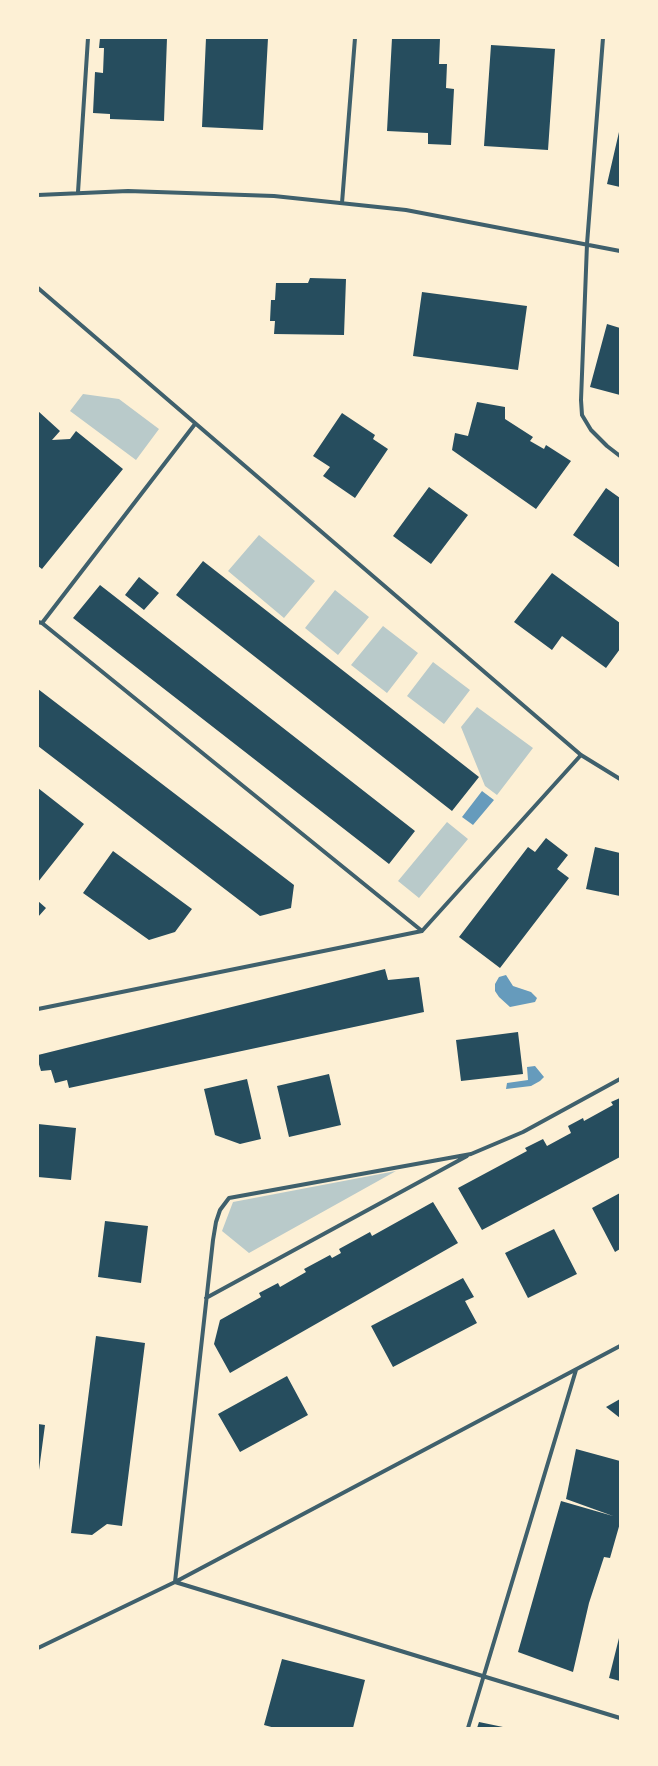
<!DOCTYPE html>
<style>
body{margin:0}
#map{position:relative;width:658px;height:1766px;overflow:hidden;background:#fdf0d5;font-family:"Fira Sans",sans-serif}
canvas{display:block}
.frame{position:absolute;inset:0;border:39px solid #fdf0d5;pointer-events:none}
</style>
<div id="map">
<canvas width="658" height="1766"></canvas>
<div class="frame"></div>
</div>
<script>
const c = document.querySelector('canvas').getContext('2d');
c.lineJoin = 'round';
function paint(path, color) {
  c.fillStyle = color;
  c.fill(path, 'evenodd');
}
function toPath(rows) {
  const path = new Path2D();
  for (const r of rows) {
    path.moveTo(r[0], r[1]);
    for (let i = 2; i < r.length; i += 2) path.lineTo(r[i], r[i + 1]);
  }
  return path;
}
function stroke(path, color, width, dash) {
  c.strokeStyle = color;
  c.lineWidth = width;
  c.lineCap = dash ? 'butt' : 'round';
  c.setLineDash(dash || []);
  c.stroke(path);
}
const green = toPath([
 [83,394,119,399,159,429,136,460,70,411],
 [259,535,315,581,284,618,228,571],
 [335,590,369,617,338,655,305,628],
 [383,626,418,653,387,693,351,665],
 [433,662,470,690,444,724,407,696],
 [477,707,533,748,497,795,485,786,461,727],
 [447,822,468,839,419,898,398,881],
 [396,1171,249,1253,222,1231,233,1202]
]);
const water = toPath([
 [482,791,494,800,473,825,462,817],
 [506,975,513,986,531,992,537,998,535,1002,510,1007,499,997,495,991,495,984,499,977],
 [535,1066,544,1077,540,1081,531,1086,506,1089,507,1083,528,1080,527,1067]
]);
const building = toPath([
 [100,38,167,38,164,121,110,119,110,114,93,113,95,72,103,73,104,48,99,48],
 [206,38,268,38,263,130,202,127],
 [392,38,440,38,439,64,447,64,446,88,454,89,451,145,428,144,428,133,387,131],
 [491,45,555,49,548,150,484,146],
 [619,132,620,132,620,187,607,184],
 [310,278,346,279,344,335,274,334,275,321,270,321,271,300,275,300,276,283,308,283],
 [422,292,527,306,518,370,413,356],
 [607,324,620,328,620,395,590,387],
 [477,402,505,407,505,419,533,437,530,441,544,449,546,445,571,461,536,509,452,450,455,433,468,436],
 [38,411,60,431,52,440,70,439,76,431,123,469,42,569,38,566],
 [342,413,375,435,373,439,388,449,355,498,323,476,330,467,313,456],
 [429,487,468,515,431,564,393,536],
 [606,488,620,498,620,568,573,535],
 [203,561,479,777,452,811,176,595],
 [552,573,620,623,620,649,606,668,562,636,552,650,514,622],
 [139,577,159,593,144,610,125,595],
 [100,585,415,831,389,864,73,618],
 [38,689,294,885,291,908,260,916,38,746],
 [38,788,84,824,38,882],
 [546,838,568,855,557,869,569,878,500,968,459,937,528,847,535,852],
 [595,847,620,853,620,896,586,889],
 [113,851,192,909,175,932,149,940,83,893],
 [38,901,46,908,38,917],
 [385,969,388,980,419,977,424,1012,69,1088,67,1080,55,1083,51,1070,41,1071,38,1061,38,1055],
 [518,1032,523,1074,461,1081,456,1040],
 [329,1074,341,1125,289,1137,277,1086],
 [247,1079,261,1139,240,1144,215,1135,204,1089],
 [620,1098,620,1157,482,1230,458,1188,527,1151,525,1148,543,1139,547,1146,571,1133,568,1126,583,1118,584,1121,613,1105,611,1102],
 [38,1124,76,1128,71,1180,38,1177],
 [620,1193,620,1249,615,1252,592,1208],
 [433,1202,458,1243,230,1373,214,1344,220,1320,261,1297,259,1293,278,1283,280,1287,306,1272,304,1269,330,1255,332,1258,341,1253,339,1249,370,1232,372,1236],
 [105,1221,148,1226,141,1283,98,1277],
 [554,1229,577,1274,528,1298,505,1253],
 [463,1278,474,1297,465,1301,477,1323,393,1367,371,1326],
 [96,1336,145,1343,122,1526,107,1524,92,1535,71,1533],
 [287,1376,308,1415,240,1452,218,1414],
 [620,1399,620,1418,606,1407],
 [38,1424,45,1425,39,1470,38,1470],
 [576,1449,620,1461,620,1523,610,1558,604,1557,589,1603,573,1672,518,1652,561,1501,613,1516,566,1499],
 [619,1638,620,1638,620,1681,609,1678],
 [282,1659,365,1680,353,1728,275,1728,264,1725],
 [479,1722,503,1727,503,1728,477,1728]
]);
const minor = toPath([
 [603,38,587,244,581,400,582,415,591,430,607,446,620,456],
 [78,192,88,38],
 [38,195,128,191,274,196,406,210,620,251],
 [342,203,355,38],
 [38,288,581,755,620,779],
 [38,622,42,623,422,931],
 [42,623,195,424],
 [38,1009,422,931,581,755],
 [620,1079,523,1132,471,1154,229,1198,220,1210,216,1222,213,1240,175,1582,620,1718],
 [206,1298,467,1156],
 [38,1648,175,1582,620,1346],
 [468,1728,576,1370]
]);
paint(green, '#b9caca');
paint(water, '#669bbc');
paint(building, '#264d5e');
stroke(minor, '#3f606c', 4);
</script>
